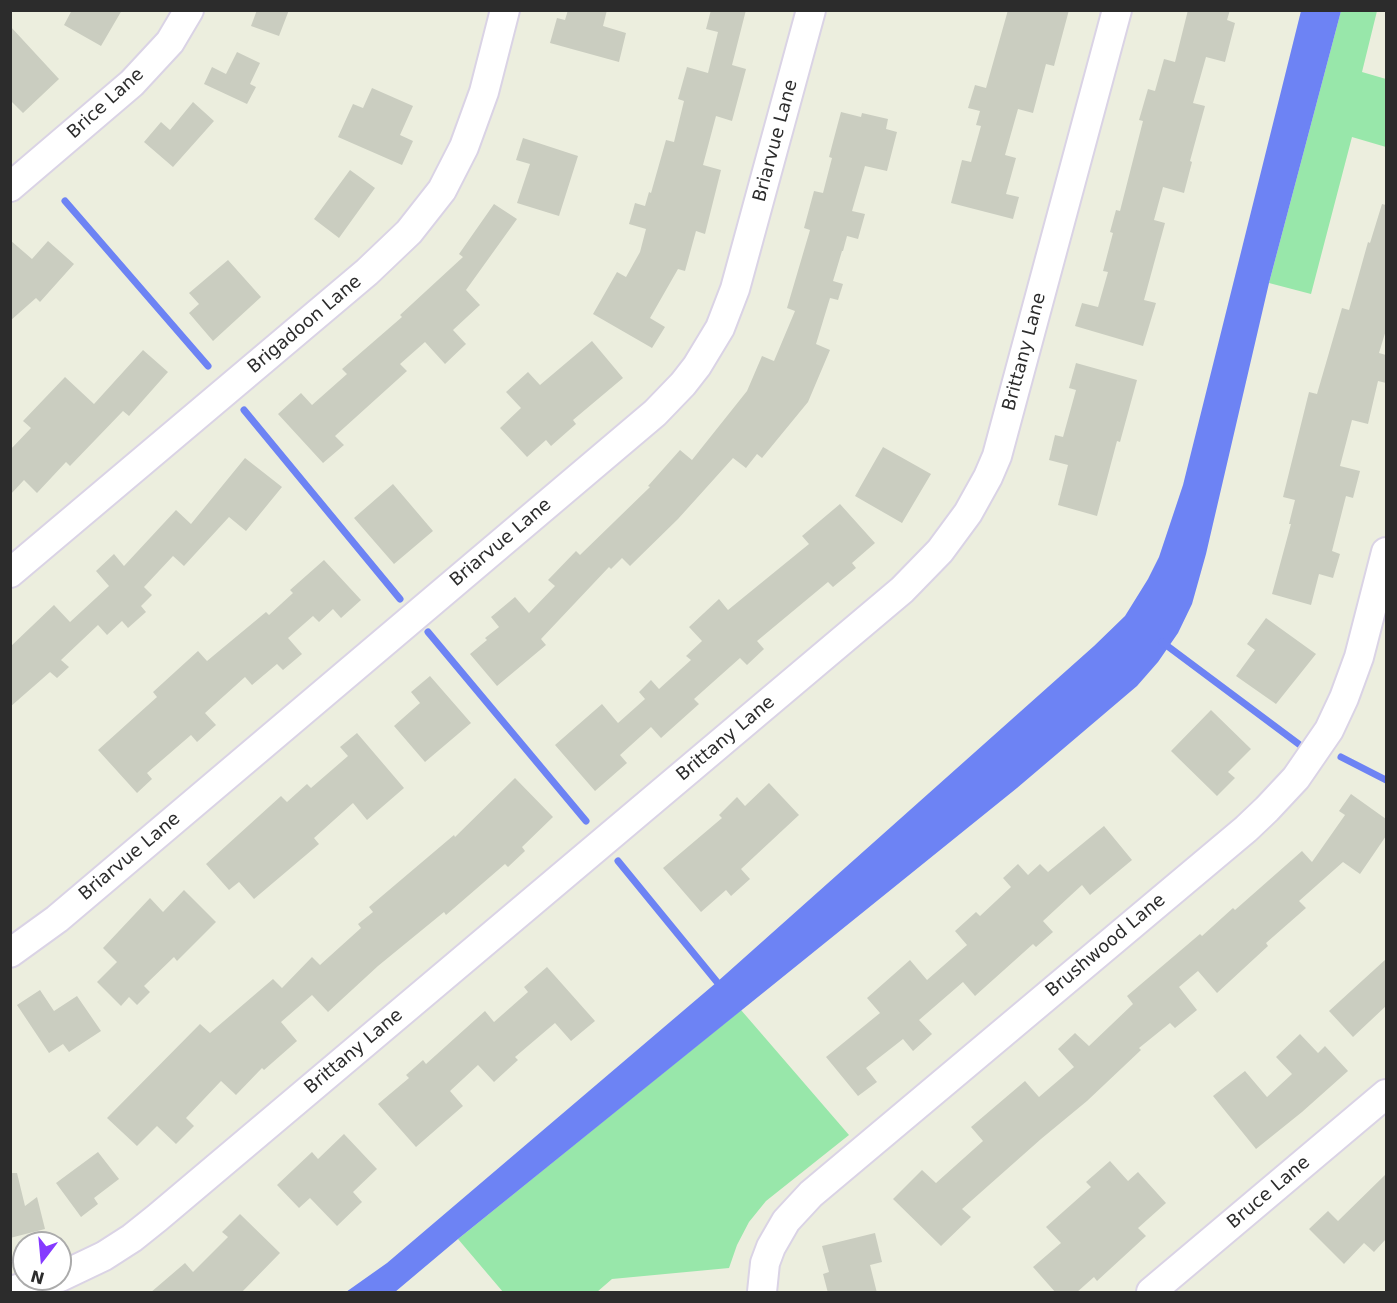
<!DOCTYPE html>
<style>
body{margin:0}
#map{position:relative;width:1397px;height:1303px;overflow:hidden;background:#eceede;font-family:"DejaVu Sans",sans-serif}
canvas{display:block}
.frame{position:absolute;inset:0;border:12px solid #2c2c2c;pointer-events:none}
.north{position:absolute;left:12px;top:1231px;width:60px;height:60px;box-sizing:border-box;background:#fff;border:2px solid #ababab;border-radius:50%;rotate:196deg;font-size:16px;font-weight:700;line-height:24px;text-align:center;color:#2c2c2c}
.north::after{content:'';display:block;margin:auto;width:21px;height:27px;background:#853aff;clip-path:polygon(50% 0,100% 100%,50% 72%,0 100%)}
</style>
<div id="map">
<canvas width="1397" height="1303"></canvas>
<div class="frame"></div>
<div class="north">N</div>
</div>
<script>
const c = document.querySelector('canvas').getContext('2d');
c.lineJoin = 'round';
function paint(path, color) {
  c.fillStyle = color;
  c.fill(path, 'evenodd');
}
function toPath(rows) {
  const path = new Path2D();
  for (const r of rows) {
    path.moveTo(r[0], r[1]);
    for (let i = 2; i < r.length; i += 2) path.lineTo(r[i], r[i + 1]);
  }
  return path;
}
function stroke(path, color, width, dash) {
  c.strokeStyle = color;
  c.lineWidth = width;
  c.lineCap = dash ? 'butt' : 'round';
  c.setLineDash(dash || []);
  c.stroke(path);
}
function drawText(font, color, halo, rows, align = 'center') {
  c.font = font + ' "DejaVu Sans",sans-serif';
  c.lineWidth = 4.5;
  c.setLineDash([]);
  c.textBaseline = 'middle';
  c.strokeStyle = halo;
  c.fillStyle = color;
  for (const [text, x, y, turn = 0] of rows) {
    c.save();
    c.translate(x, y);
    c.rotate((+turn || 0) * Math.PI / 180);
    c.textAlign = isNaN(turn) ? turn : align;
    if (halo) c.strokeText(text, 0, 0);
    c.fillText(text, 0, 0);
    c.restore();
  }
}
const green = toPath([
 [1341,11,1377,11,1362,72,1386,79,1386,147,1352,137,1311,294,1269,283],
 [741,1010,849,1135,766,1201,749,1222,737,1245,729,1268,612,1279,597,1292,503,1292,458,1239]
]);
const water = toPath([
 [1301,11,1341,11,1269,283,1206,554,1192,604,1178,633,1158,662,1137,686,1017,788,458,1239,395,1292,346,1292,387,1263,717,982,1094,646,1125,616,1148,579,1159,557,1183,485]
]);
const stream = toPath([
 [65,201,208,366],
 [244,410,400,599],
 [428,632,586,821],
 [1162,642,1300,745],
 [1341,757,1386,780],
 [618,861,717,982]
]);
const building = toPath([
 [72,10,122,10,101,46,64,25],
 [257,10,289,10,279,36,251,26],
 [568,10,607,10,603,26,626,33,619,62,550,43,557,18,565,20],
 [711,10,746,10,732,65,746,69,732,121,716,116,703,165,721,170,705,234,696,231,685,271,678,269,650,318,665,327,652,348,593,314,617,272,626,277,640,252,646,229,629,224,635,203,645,206,649,192,651,193,666,140,674,142,684,101,678,99,687,67,708,73,718,32,706,29],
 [1008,10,1069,10,1054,66,1046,64,1033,113,1018,109,1005,155,1016,158,1006,194,1019,197,1013,219,951,203,962,160,971,162,981,126,976,125,980,111,968,108,975,85,986,88],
 [1188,10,1230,10,1227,20,1235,23,1225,62,1206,57,1193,103,1205,106,1190,161,1192,162,1184,193,1163,187,1154,220,1165,223,1144,300,1156,303,1143,346,1075,326,1082,303,1098,307,1108,272,1103,271,1113,233,1110,232,1116,210,1120,211,1143,121,1139,120,1148,89,1155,91,1164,59,1175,62],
 [10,26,59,79,23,113,10,100],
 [237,52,260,63,250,84,256,87,247,104,204,84,212,67,226,74],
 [372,88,413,106,400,135,413,141,402,165,338,137,353,104,363,108],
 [193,102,214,121,173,167,144,142,161,122,170,130],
 [841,112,861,117,862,113,888,119,886,129,897,132,887,171,865,166,852,211,865,214,858,239,847,236,843,251,842,251,833,281,843,284,838,300,830,298,816,344,830,350,808,402,762,458,757,454,746,468,733,458,678,519,630,566,622,558,611,569,609,567,541,639,546,645,497,686,470,654,487,640,485,638,499,627,491,617,515,597,529,613,555,586,548,580,576,551,580,555,650,487,648,486,680,450,692,460,747,391,762,356,774,361,795,311,787,308,810,230,804,228,814,191,823,193,832,158,829,157],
 [523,138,578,156,559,216,517,203,530,164,516,160],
 [350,170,375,188,339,238,314,219],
 [494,204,517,219,466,290,480,305,453,330,466,344,445,364,425,342,400,364,407,371,335,436,344,445,323,463,278,414,301,393,312,405,347,374,342,369,402,317,400,315,463,257,459,254],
 [1382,204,1386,205,1386,330,1379,353,1386,355,1386,383,1378,381,1368,424,1352,420,1340,466,1360,471,1353,498,1346,496,1332,551,1340,554,1333,578,1319,574,1311,605,1272,594,1291,524,1289,524,1295,500,1283,497,1309,392,1317,394,1342,308,1349,310,1368,242,1370,243],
 [10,240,32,259,48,241,74,264,40,302,36,298,10,321],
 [228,260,261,297,213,341,189,313,199,304,189,293],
 [592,341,623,378,573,420,576,424,551,446,546,440,527,457,500,428,521,408,506,392,528,372,540,385],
 [143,350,168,372,129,416,123,411,70,466,66,462,37,493,24,480,10,495,10,450,31,428,23,421,65,377,94,404],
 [1076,363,1137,380,1120,442,1117,441,1097,516,1058,505,1068,465,1049,460,1055,435,1063,437,1076,390,1069,388],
 [883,447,931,474,902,523,855,496],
 [245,458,282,487,246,531,229,517,184,566,173,556,144,587,152,595,141,606,146,612,128,628,122,621,107,635,98,625,61,660,69,667,57,678,50,672,10,707,10,647,54,605,70,622,109,586,96,571,114,554,124,566,176,510,191,524],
 [393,484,433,531,394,564,354,518],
 [840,504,875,543,852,563,856,568,833,587,828,582,757,641,764,649,747,665,740,658,694,699,699,704,661,738,651,727,620,755,627,763,595,791,555,745,602,704,618,723,645,699,639,692,651,680,659,689,691,660,686,656,702,641,689,627,719,599,728,610,809,544,802,536],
 [324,560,361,600,341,618,333,609,319,622,313,616,288,638,302,654,283,670,277,664,252,685,245,677,205,713,216,725,197,742,191,735,147,773,152,779,137,793,98,750,157,697,153,692,198,651,207,661,266,612,269,615,293,593,290,590],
 [1266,618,1316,654,1276,704,1236,676,1255,650,1247,644],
 [430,676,471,723,425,762,394,726,420,703,411,692],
 [1211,710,1251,749,1228,772,1235,778,1217,796,1171,751],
 [357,733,404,788,367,820,353,803,314,838,319,844,254,899,239,882,229,890,206,864,281,796,287,802,307,784,311,788,348,756,340,747],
 [515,778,553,817,522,847,525,851,508,867,505,864,446,915,444,912,378,966,328,1012,312,995,281,1022,297,1041,264,1070,262,1068,236,1095,221,1081,186,1118,194,1126,176,1144,157,1126,137,1146,107,1118,200,1024,210,1033,273,979,282,988,312,957,320,965,361,928,358,924,373,912,369,907,454,835,455,837],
 [769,783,799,815,741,869,750,879,731,896,726,890,701,912,663,868,722,818,719,815,737,797,745,806],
 [1351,794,1386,819,1386,836,1360,874,1343,862,1299,901,1306,908,1266,943,1268,946,1217,993,1198,971,1179,987,1197,1010,1175,1028,1170,1023,1139,1048,1141,1050,1087,1101,1041,1139,962,1209,971,1217,941,1246,893,1199,922,1170,936,1183,983,1141,971,1127,1025,1081,1039,1097,1074,1067,1058,1049,1075,1033,1089,1046,1133,1004,1127,996,1200,934,1202,936,1233,908,1235,910,1302,851,1312,862,1345,815,1339,811],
 [1104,826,1132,860,1090,895,1082,885,1043,921,1053,932,1036,947,1033,944,975,996,963,982,919,1020,932,1034,913,1051,903,1039,866,1068,877,1082,858,1096,826,1057,880,1013,867,998,910,960,927,980,967,945,955,931,976,912,980,916,1011,887,1003,878,1018,864,1028,875,1040,864,1048,872],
 [184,890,216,922,177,961,174,957,144,986,150,992,137,1005,129,997,121,1006,97,982,117,962,103,948,150,898,163,912],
 [1386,959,1386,1006,1353,1037,1329,1011],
 [547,967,595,1021,571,1041,555,1023,515,1057,518,1060,494,1082,478,1065,450,1091,463,1106,416,1147,378,1104,409,1078,406,1075,423,1060,426,1064,485,1011,494,1022,528,992,524,987],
 [40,990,54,1011,77,996,101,1031,69,1052,63,1044,49,1053,17,1005],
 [1300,1034,1318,1053,1325,1046,1348,1071,1302,1112,1256,1149,1213,1096,1245,1071,1267,1097,1292,1074,1276,1057],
 [344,1134,377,1169,353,1192,362,1202,337,1226,310,1198,299,1208,277,1185,312,1152,318,1159],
 [98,1152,119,1179,94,1198,98,1204,81,1217,56,1183],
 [1110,1161,1128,1181,1138,1172,1166,1203,1138,1228,1146,1236,1097,1281,1094,1277,1076,1293,1056,1293,1033,1267,1061,1243,1046,1227,1091,1187,1086,1182],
 [10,1173,17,1173,25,1206,37,1197,45,1229,10,1238],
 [1386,1174,1386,1239,1374,1252,1364,1243,1344,1264,1309,1229,1328,1211,1338,1221],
 [240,1214,280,1253,241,1293,150,1293,185,1263,193,1272,228,1237,222,1232],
 [875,1233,882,1262,870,1265,877,1293,828,1293,823,1274,829,1272,822,1246]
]);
const minor = toPath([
 [10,187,132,83,170,42,189,10],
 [10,573,367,272,409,232,442,190,464,147,484,92,505,10],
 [10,953,57,919,655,413,683,384,697,366,720,328,735,289,811,10],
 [60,1277,104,1256,132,1238,157,1218,902,590,940,551,968,513,988,477,997,456,1117,10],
 [10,1291,54,1279],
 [762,1292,765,1263,771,1247,786,1221,811,1194,1246,829,1267,809,1296,778,1329,730,1344,698,1359,657,1386,552],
 [1151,1292,1386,1094]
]);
const streetNames = [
 ["Brice Lane",106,104,-42],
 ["Briarvue Lane",776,141,-75],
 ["Brigadoon Lane",305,325,-40],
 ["Brittany Lane",1025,352,-75],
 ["Briarvue Lane",501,543,-40],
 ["Brittany Lane",726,739,-40],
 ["Briarvue Lane",130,857,-40],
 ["Brushwood Lane",1106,946,-40],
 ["Brittany Lane",354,1052,-40],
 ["Bruce Lane",1269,1193,-40]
];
paint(green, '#98e7aa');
paint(water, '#6d83f4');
stroke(stream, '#6d83f4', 7);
paint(building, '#cacdc0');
stroke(minor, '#dad3e5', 32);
stroke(minor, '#fff', 28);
drawText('18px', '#2c2c2c', '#fff', streetNames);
</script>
